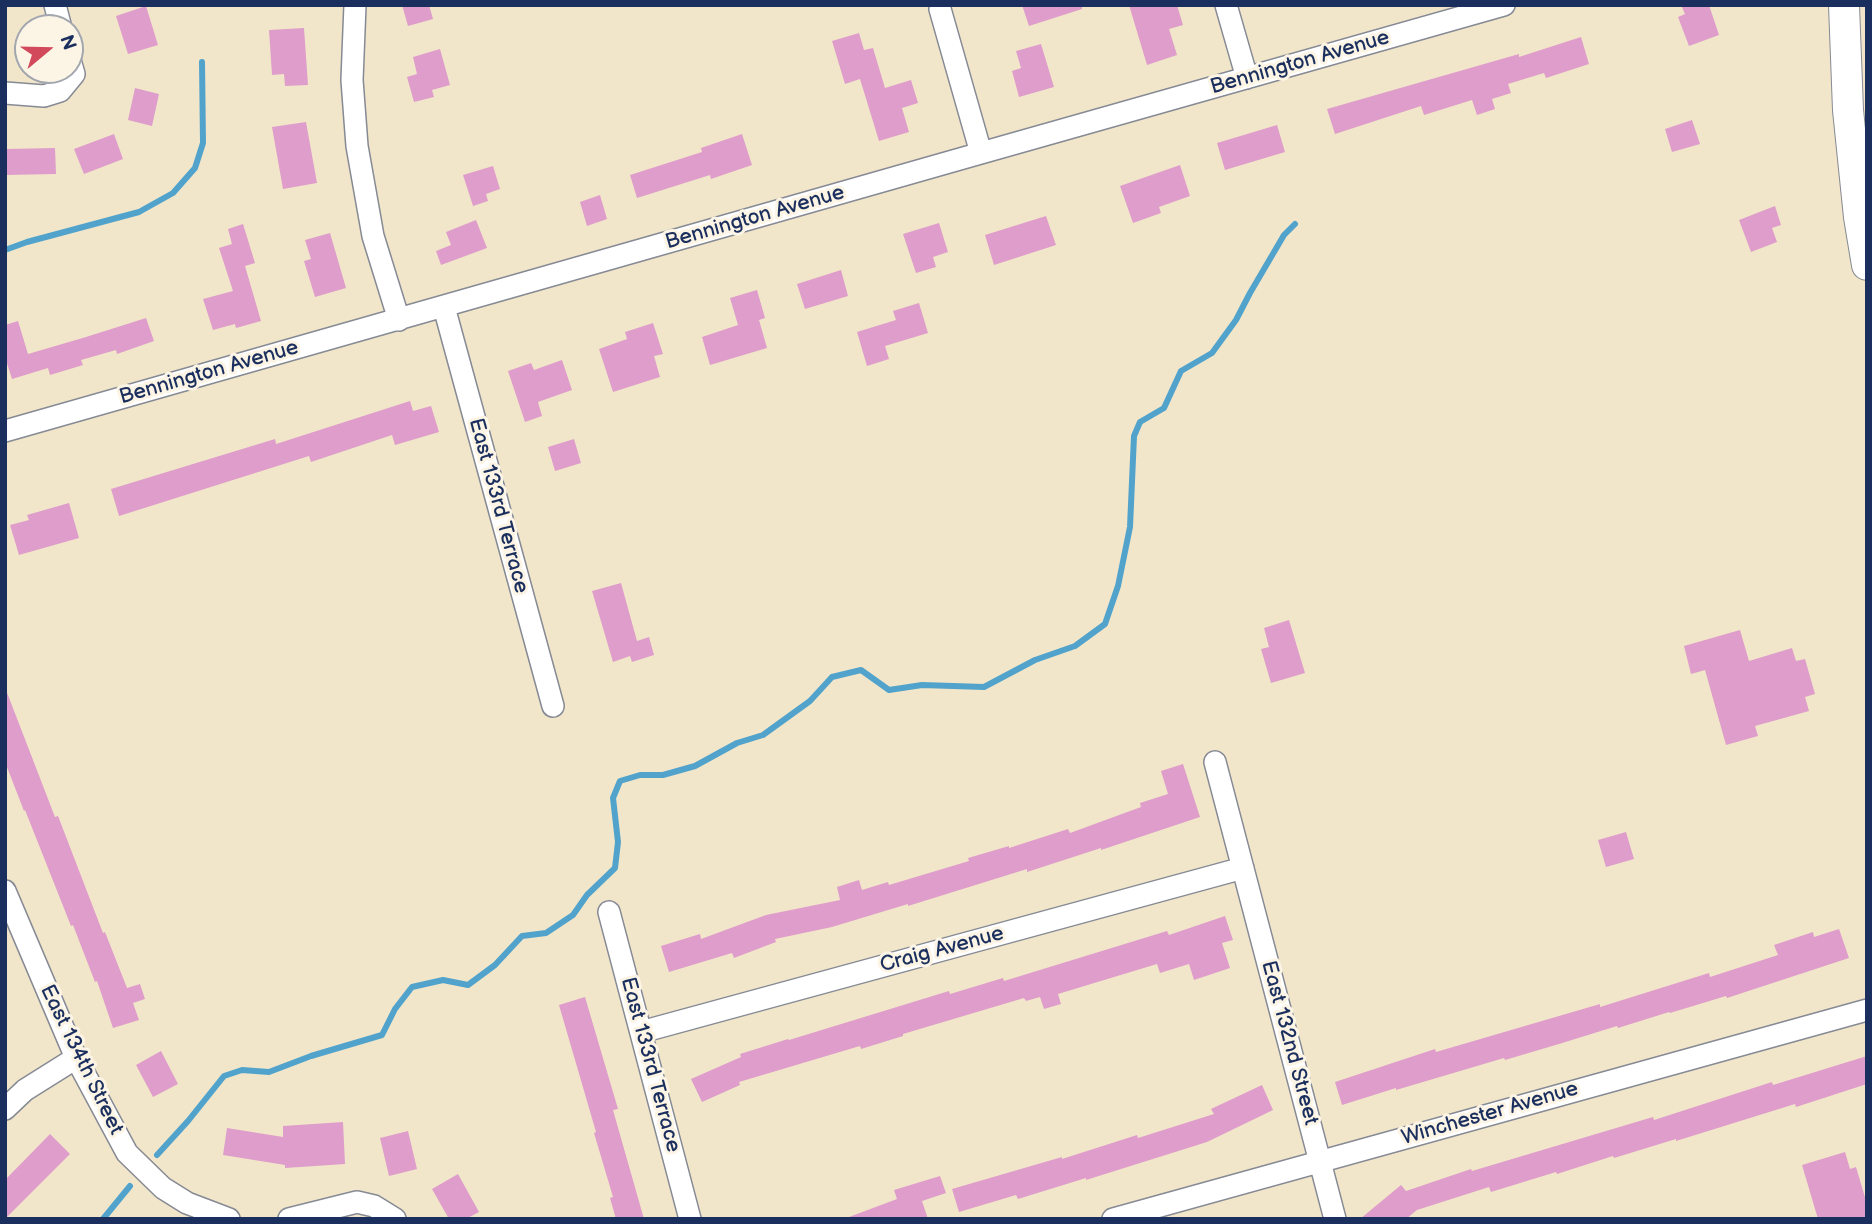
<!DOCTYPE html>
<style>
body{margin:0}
#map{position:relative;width:1872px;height:1224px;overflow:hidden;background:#f2e6ca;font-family:"Balsamiq Sans",sans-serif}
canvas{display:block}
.frame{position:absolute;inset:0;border:7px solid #1b2f5e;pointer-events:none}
.north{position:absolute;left:14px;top:14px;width:70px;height:70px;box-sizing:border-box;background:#fcf5e5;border:2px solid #a2a6af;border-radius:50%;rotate:71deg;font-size:19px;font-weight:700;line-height:28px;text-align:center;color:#1b2f5e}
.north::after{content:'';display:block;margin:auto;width:24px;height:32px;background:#d1495b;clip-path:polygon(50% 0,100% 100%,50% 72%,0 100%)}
</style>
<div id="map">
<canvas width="1872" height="1224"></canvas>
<div class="frame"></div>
<div class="north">N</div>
</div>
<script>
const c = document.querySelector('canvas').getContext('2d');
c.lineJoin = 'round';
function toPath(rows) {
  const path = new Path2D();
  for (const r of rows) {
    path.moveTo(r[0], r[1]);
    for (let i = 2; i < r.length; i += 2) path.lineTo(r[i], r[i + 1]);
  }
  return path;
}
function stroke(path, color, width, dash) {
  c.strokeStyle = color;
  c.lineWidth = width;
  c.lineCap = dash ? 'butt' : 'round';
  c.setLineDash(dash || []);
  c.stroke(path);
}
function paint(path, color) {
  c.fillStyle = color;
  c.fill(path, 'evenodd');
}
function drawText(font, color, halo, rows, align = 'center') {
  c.font = font + ' "Balsamiq Sans",sans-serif';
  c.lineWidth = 6;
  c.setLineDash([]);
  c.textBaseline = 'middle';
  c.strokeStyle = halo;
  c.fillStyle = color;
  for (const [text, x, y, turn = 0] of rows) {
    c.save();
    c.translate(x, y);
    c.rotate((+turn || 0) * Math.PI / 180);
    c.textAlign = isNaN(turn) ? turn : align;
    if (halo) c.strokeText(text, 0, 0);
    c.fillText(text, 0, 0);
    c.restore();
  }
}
const stream = toPath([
 [5,250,27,242,139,212,173,193,195,168,203,143,202,62],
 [157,1155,188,1121,224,1076,242,1070,269,1072,311,1056,382,1035,395,1009,412,987,443,980,468,985,495,965,522,936,546,933,573,915,587,895,615,868,618,842,613,798,620,781,640,775,663,775,695,766,737,743,763,735,810,701,832,677,861,670,889,690,922,685,984,687,1035,660,1075,646,1105,624,1118,586,1130,527,1134,436,1140,422,1164,408,1181,371,1212,353,1236,320,1250,293,1284,235,1295,224],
 [103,1219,130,1186]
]);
const building = toPath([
 [402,5,429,5,433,19,408,26],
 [1022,5,1082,5,1082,9,1029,26],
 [1129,5,1177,5,1183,25,1169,29,1177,55,1147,65],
 [1681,5,1709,5,1719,35,1689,46,1678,17,1685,14],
 [146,6,158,45,128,54,116,16],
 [304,28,308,85,285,86,284,74,272,75,269,30],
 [859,33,864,50,873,48,885,88,911,80,918,103,902,108,909,132,879,141,860,79,845,84,832,41],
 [1581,37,1589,64,1546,78,1544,73,1508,84,1511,93,1492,99,1495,109,1477,115,1472,100,1424,115,1421,106,1335,134,1327,109,1519,54,1519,57],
 [1041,44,1054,87,1019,97,1012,71,1021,68,1016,51],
 [440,49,450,85,432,90,434,97,414,102,407,77,417,74,413,57],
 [135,88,159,94,152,126,128,120],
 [1692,120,1700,144,1672,152,1665,129],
 [306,122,317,183,283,189,272,127],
 [1277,125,1285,152,1225,170,1217,143],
 [114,134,123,159,84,174,74,149],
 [742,134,752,165,711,179,710,175,637,198,630,175,702,152,701,148],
 [55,148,56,174,5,175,5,149],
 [1180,165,1190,196,1159,207,1161,213,1133,223,1120,186],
 [493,166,500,189,486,194,488,201,473,206,463,175],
 [600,195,607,219,587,226,580,202],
 [1775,206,1781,225,1772,228,1777,242,1751,252,1739,220],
 [1046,216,1056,245,994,265,985,235],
 [476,220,487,248,441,265,436,251,451,245,446,232],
 [939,223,948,252,933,257,936,267,916,273,903,234],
 [243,224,255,263,245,266,261,321,236,328,235,324,213,330,203,299,233,291,219,248,232,244,228,229],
 [330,233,346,288,315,297,304,261,311,259,305,240],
 [841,270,848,296,805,309,797,284],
 [757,290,765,318,759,320,767,348,710,365,702,337,738,325,730,298],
 [919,303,928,333,885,346,889,359,867,366,857,332,896,320,893,311],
 [146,318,154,341,117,354,116,350,81,360,83,365,50,375,48,368,12,379,5,357,5,325,18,321,28,354,86,337],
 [653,323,663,354,654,356,660,377,613,392,599,349,627,339,625,332],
 [562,360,572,390,538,402,542,416,525,422,508,371,531,363,534,370],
 [410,401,413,411,431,406,439,432,395,445,392,435,311,462,309,456,119,516,111,489,275,439,276,444],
 [574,439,581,463,555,471,548,447],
 [69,503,79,538,19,555,10,525,29,520,27,515],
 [621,583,637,641,649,637,654,655,632,662,630,656,613,662,592,591],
 [1289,620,1305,673,1271,683,1261,649,1269,647,1264,628],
 [1740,630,1749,661,1792,648,1796,661,1805,659,1815,694,1805,697,1809,711,1755,726,1758,736,1726,745,1705,670,1691,674,1684,646],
 [6,690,55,817,58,816,103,933,105,932,127,988,140,984,145,999,133,1003,139,1020,113,1028,97,981,95,982,73,925,71,926,25,810,24,811,5,762],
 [1183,764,1200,817,1101,850,1101,848,1027,872,1027,869,908,906,908,904,832,927,775,939,776,942,734,958,732,953,669,972,661,946,700,934,701,939,766,915,840,900,837,887,859,880,862,890,888,882,889,885,969,861,968,858,1009,846,1009,848,1068,829,1070,833,1141,807,1140,803,1168,794,1161,771],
 [1626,832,1634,859,1606,867,1598,840],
 [1225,916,1233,940,1222,943,1230,968,1194,980,1189,964,1160,973,1157,964,1058,994,1061,1004,1044,1009,1040,997,1026,1001,1024,998,903,1034,903,1036,861,1049,860,1046,739,1082,740,1085,702,1102,691,1079,741,1057,740,1054,788,1039,789,1040,949,991,950,994,1003,978,1004,981,1167,931,1169,935],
 [1839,929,1849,958,1727,998,1726,996,1670,1013,1669,1012,1618,1028,1617,1026,1559,1044,1505,1060,1504,1058,1396,1090,1396,1088,1342,1105,1335,1082,1435,1049,1436,1052,1600,1004,1600,1007,1709,973,1710,977,1778,955,1774,945,1813,932,1814,937],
 [585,997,618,1109,613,1110,644,1219,616,1219,610,1198,613,1197,594,1133,596,1132,559,1005],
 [161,1051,178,1084,153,1097,136,1065],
 [1867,1056,1867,1084,1796,1107,1795,1104,1676,1141,1676,1139,1614,1158,1613,1156,1557,1174,1556,1172,1491,1192,1489,1187,1417,1210,1406,1219,1360,1219,1401,1185,1406,1191,1471,1169,1472,1171,1653,1117,1654,1120,1772,1082,1773,1085],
 [1262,1085,1273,1110,1207,1142,1086,1180,1086,1178,1018,1199,1016,1195,959,1212,952,1189,1062,1157,1062,1159,1137,1135,1138,1138,1214,1114,1211,1109],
 [343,1122,345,1164,285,1168,285,1165,223,1155,227,1128,283,1137,283,1126],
 [408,1131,417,1169,389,1176,380,1138],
 [50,1134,70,1154,5,1219,5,1180],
 [1845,1152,1850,1169,1856,1167,1867,1204,1867,1219,1818,1219,1802,1165],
 [458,1174,479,1212,466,1219,449,1219,432,1189],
 [940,1176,946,1193,922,1201,928,1219,849,1219,849,1217,897,1199,894,1190]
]);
const minor = toPath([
 [55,5,61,28],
 [355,5,352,80,357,146,373,236,399,320],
 [1226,5,1247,78],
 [940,9,981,153],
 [5,93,44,96,60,91,74,74,70,60],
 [444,307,553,706],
 [5,431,981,153,1504,5],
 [1215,762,1335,1219],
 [5,891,76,1058,127,1153,163,1188,187,1203,229,1219],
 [609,912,690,1219],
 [641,1032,1243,868],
 [5,1109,25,1090,76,1058],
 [289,1219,357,1202,374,1206,395,1219],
 [1113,1219,1867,1010]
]);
const secondary = toPath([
 [1844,5,1848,110,1859,217,1867,265]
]);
const streetNames = [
 ["Bennington Avenue",1300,63,-16],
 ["Bennington Avenue",755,218,-16],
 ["Bennington Avenue",209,373,-16],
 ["East 133rd Terrace",498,506,75],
 ["Craig Avenue",942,950,-15],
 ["East 132nd Street",1289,1043,75],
 ["East 134th Street",81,1060,64],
 ["East 133rd Terrace",650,1065,75],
 ["Winchester Avenue",1490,1114,-16]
];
stroke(stream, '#52a3cc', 6);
paint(building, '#de9dca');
stroke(minor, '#868a94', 24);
stroke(secondary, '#868a94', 32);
stroke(minor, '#fff', 21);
stroke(secondary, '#fff', 30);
drawText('21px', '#1b2f5e', '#fcf5e5', streetNames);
</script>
